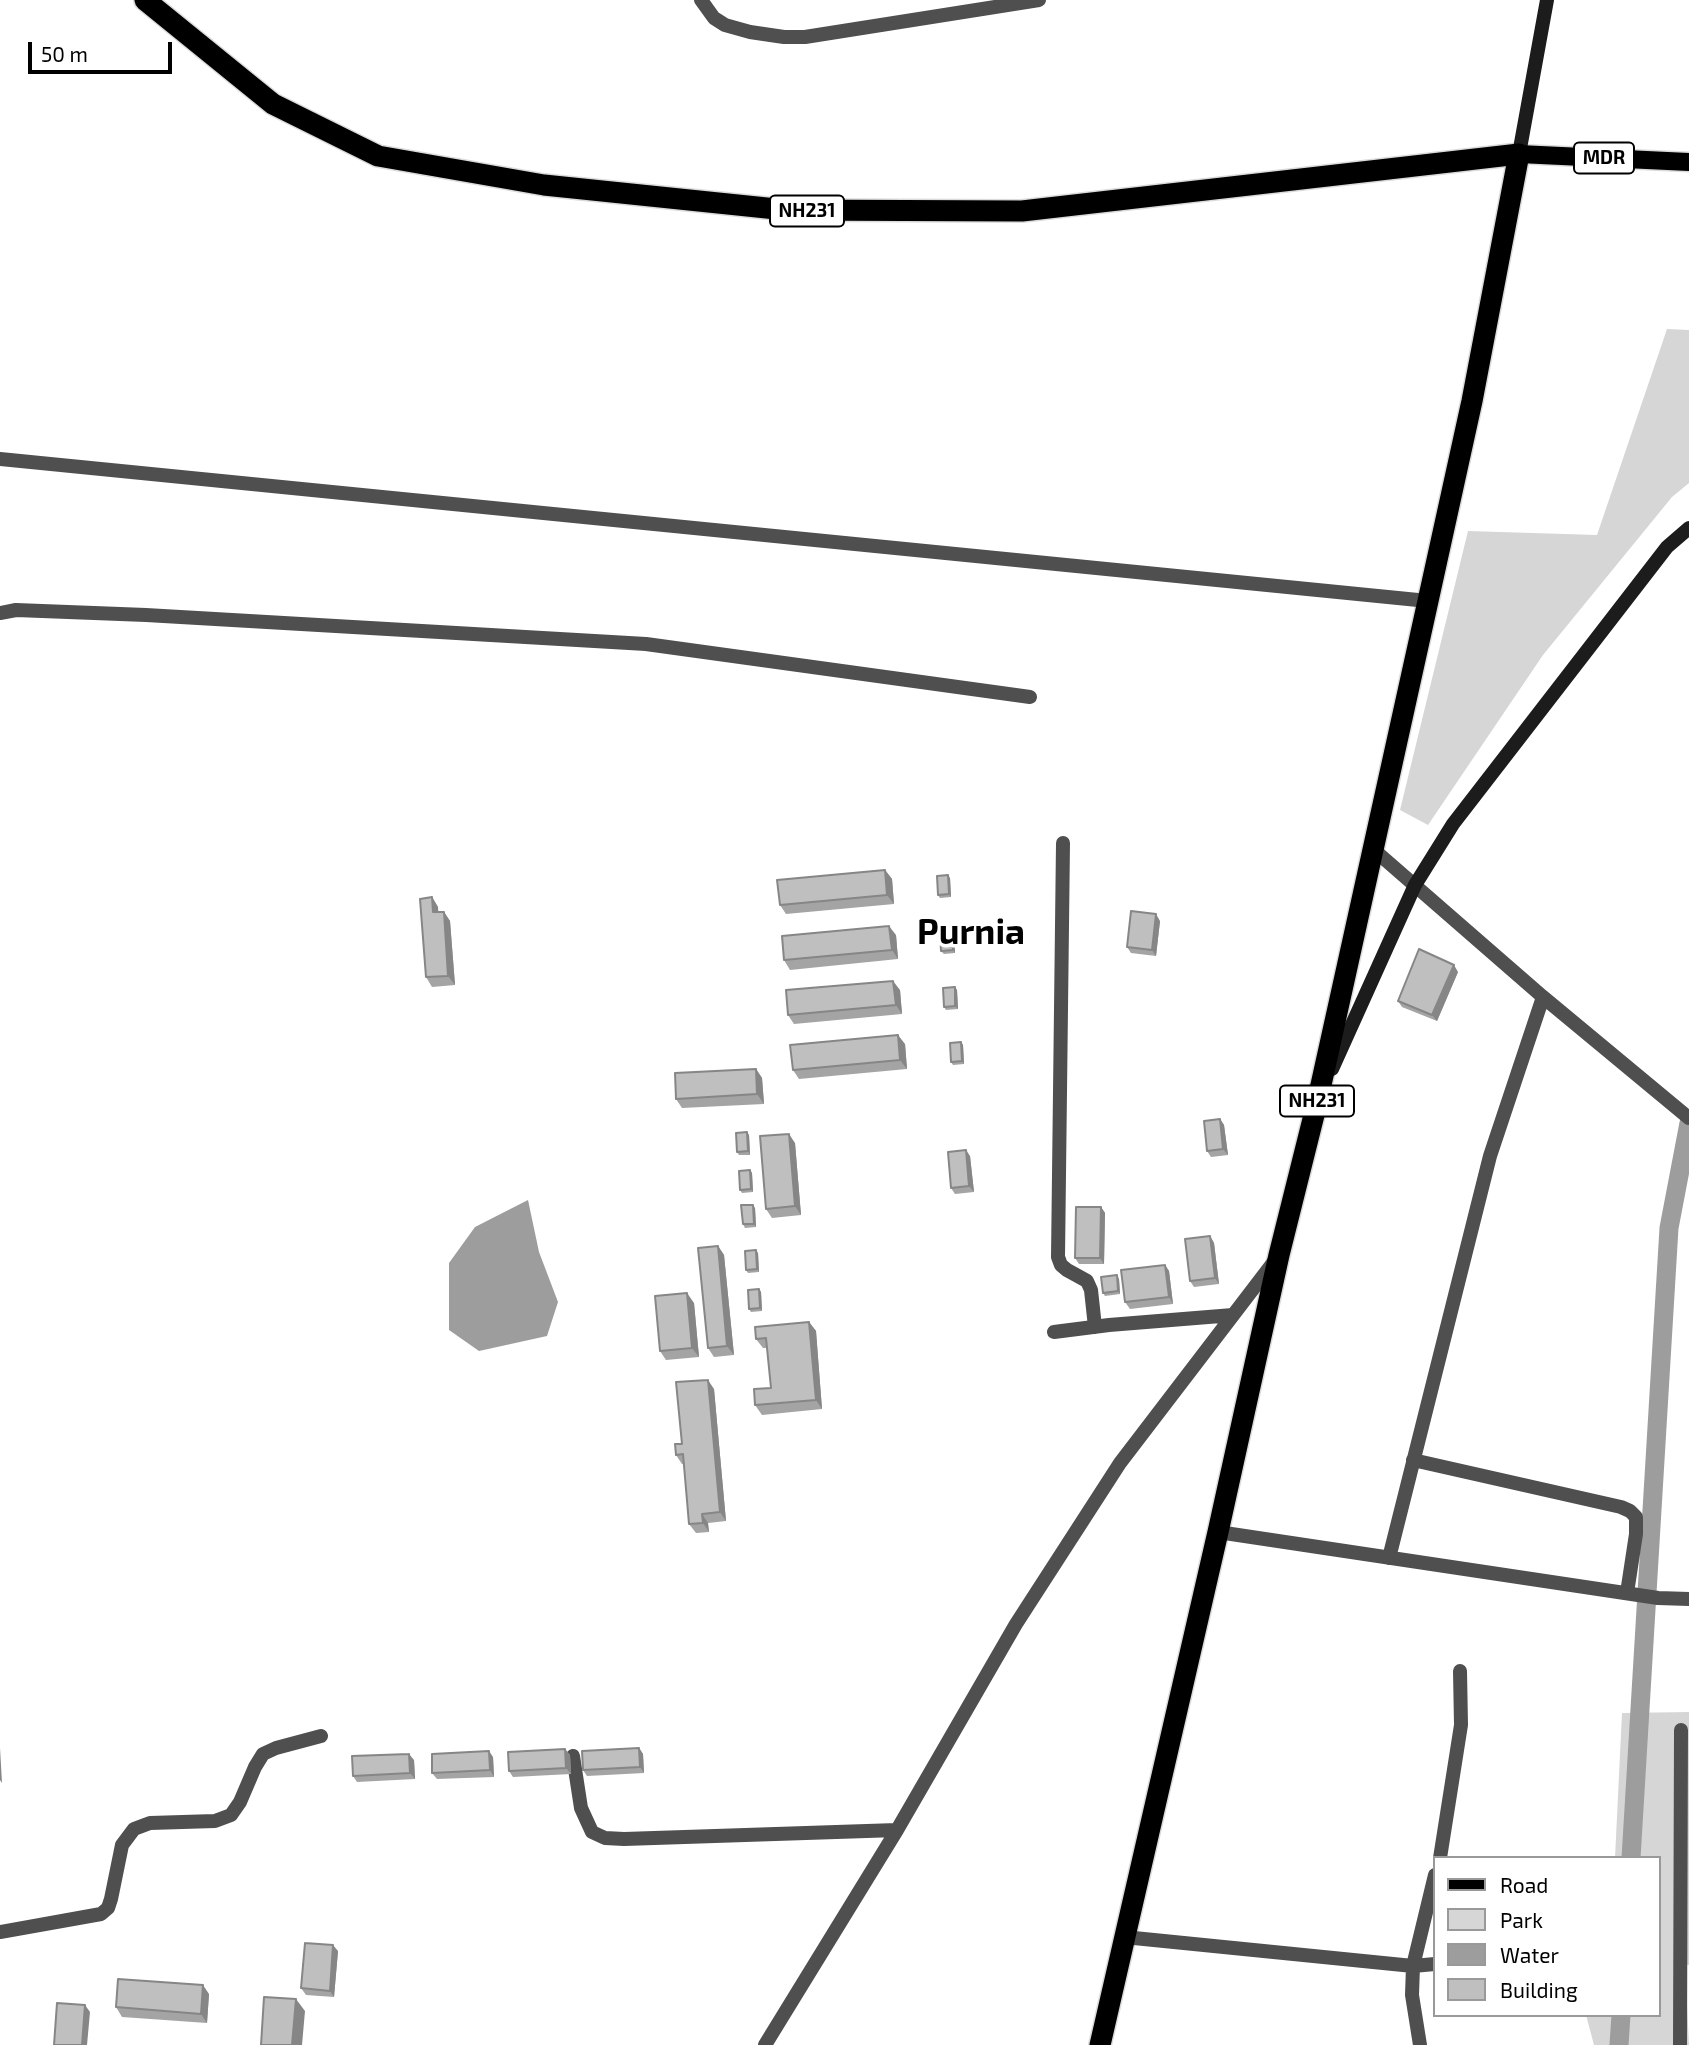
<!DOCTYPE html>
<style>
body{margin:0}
#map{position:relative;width:1689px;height:2045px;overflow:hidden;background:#fff;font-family:"Exo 2",sans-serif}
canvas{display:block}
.legend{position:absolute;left:1433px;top:1856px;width:228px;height:161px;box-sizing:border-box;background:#fff;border:2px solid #999;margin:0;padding:9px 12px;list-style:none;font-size:21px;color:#000}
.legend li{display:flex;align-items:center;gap:14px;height:35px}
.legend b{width:35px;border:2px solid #999}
.scale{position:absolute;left:28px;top:42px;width:144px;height:32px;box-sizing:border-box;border:4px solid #000;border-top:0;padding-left:9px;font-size:21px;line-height:24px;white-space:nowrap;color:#000;-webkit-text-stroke:5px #fff;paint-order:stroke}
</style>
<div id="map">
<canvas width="1689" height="2045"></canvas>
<ul class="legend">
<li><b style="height:9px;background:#000"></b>Road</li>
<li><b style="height:19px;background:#d6d6d6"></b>Park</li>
<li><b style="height:19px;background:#9d9d9d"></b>Water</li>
<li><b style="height:19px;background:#bfbfbf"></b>Building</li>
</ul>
<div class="scale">50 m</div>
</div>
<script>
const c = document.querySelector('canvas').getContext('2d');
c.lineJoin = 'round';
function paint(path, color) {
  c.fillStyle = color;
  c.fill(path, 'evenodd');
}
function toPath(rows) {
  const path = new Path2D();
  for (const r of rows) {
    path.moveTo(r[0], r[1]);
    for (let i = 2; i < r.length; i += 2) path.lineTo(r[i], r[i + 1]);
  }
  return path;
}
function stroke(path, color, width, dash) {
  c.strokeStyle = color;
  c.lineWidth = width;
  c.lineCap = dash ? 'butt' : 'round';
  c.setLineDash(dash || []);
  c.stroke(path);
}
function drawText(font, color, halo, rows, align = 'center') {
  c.font = font + ' "Exo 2",sans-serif';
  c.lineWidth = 7;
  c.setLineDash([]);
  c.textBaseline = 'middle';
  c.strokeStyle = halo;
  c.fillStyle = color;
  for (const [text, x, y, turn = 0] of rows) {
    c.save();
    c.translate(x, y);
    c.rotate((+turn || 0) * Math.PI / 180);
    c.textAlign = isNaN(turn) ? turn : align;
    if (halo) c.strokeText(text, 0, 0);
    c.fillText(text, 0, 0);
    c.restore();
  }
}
const green = toPath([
 [1667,329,1689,330,1689,483,1672,497,1543,655,1428,825,1400,810,1468,531,1597,535],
 [1689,1712,1689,1965,1685,1965,1689,2045,1594,2045,1586,2015,1659,2015,1659,1858,1615,1858,1622,1713]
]);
const water = toPath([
 [528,1200,539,1252,558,1302,547,1336,479,1351,449,1330,449,1263,475,1227]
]);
const canal = toPath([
 [1631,1858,1669,1228,1689,1123],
 [1619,2045,1621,2015]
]);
const street = toPath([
 [701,0,714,18,725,25,750,32,784,37,805,37,1039,0],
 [0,459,1428,601],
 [0,613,16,610,146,615,646,644,1030,697],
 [1063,843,1058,1257,1061,1265,1067,1270,1087,1281,1091,1290,1095,1327],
 [1373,849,1543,997,1689,1118],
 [1054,1332,1109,1325,1233,1315],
 [1413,1460,1621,1507,1630,1511,1636,1517,1636,1534,1627,1593],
 [1218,1532,1658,1598,1689,1599],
 [1389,1558,1490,1156,1543,997],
 [573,1756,581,1808,592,1832,605,1838,624,1839,897,1830],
 [1440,1858,1461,1725,1460,1671],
 [0,1932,101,1914,108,1908,111,1899,122,1845,134,1829,150,1823,215,1821,231,1815,240,1802,255,1767,263,1754,276,1748,321,1736],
 [1124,1937,1413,1966,1435,1964],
 [765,2045,897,1830,1016,1624,1120,1463,1276,1259],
 [1420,2045,1412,1995,1413,1966,1435,1875],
 [1680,2045,1681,1730]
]);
const secondary = toPath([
 [1519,154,1547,0],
 [1332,1069,1415,885,1453,824,1667,547,1689,528]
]);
const primary = toPath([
 [1519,154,1689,162]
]);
const highway = toPath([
 [145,0,273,104,378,156,544,185,786,210,1022,211,1519,154,1472,401,1428,601,1317,1103,1279,1255,1218,1532,1100,2045]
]);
const wall = toPath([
 [885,870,892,879,894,904,786,914,780,905],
 [950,878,951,897,940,898,938,895],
 [432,897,438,907,438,912,444,912,450,921,455,985,432,987,426,977],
 [1160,921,1156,956,1131,953,1127,947],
 [951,931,954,934,955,953,944,954,941,951],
 [896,935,898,959,790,970,784,960],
 [1458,972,1437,1021,1402,1007,1398,1001],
 [955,987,957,990,958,1009,946,1010,944,1007],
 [900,990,902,1014,794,1024,788,1015],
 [961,1042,963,1045,964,1064,953,1065,951,1062],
 [905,1044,907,1069,799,1079,793,1070],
 [756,1069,762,1078,764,1104,682,1108,676,1099],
 [1220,1119,1224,1125,1228,1155,1211,1157,1207,1151],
 [749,1135,750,1155,739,1155,737,1152],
 [795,1143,801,1215,772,1218,766,1209],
 [970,1156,974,1192,955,1194,951,1188],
 [750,1170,752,1173,753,1192,742,1193,740,1190],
 [1101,1207,1105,1213,1104,1264,1079,1264,1075,1258],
 [755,1208,756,1227,745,1228,743,1224],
 [1210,1236,1214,1243,1219,1284,1194,1287,1190,1281],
 [718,1246,724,1255,734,1355,714,1357,708,1348],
 [758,1253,759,1272,748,1273,746,1270],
 [1165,1265,1169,1271,1173,1304,1130,1309,1125,1302],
 [1119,1279,1120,1294,1105,1296,1103,1293],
 [759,1289,761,1292,762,1311,751,1312,749,1309],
 [694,1303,699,1357,666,1360,660,1351],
 [809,1322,816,1331,822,1409,762,1415,755,1405,771,1388,767,1348,763,1348,756,1339],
 [714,1389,726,1521,708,1523,709,1532,696,1533,689,1524,684,1464,682,1464,676,1455],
 [639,1748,643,1754,644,1773,587,1776,583,1770],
 [565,1749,570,1755,571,1774,513,1777,509,1771],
 [493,1757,494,1777,437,1779,432,1773],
 [414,1760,415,1779,357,1782,353,1776],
 [338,1951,334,1997,306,1995,301,1988],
 [209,1994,207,2023,122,2017,116,2007]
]);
const shadedWall = toPath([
 [885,870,892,879,894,904,887,895],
 [948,875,950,878,951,897,949,894],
 [432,897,438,907,439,921,433,912],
 [444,912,450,921,455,985,448,976],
 [1156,914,1160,921,1156,956,1152,950],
 [889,926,896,935,898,959,892,950],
 [951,931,954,934,955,953,953,950],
 [1454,965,1458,972,1437,1021,1432,1015],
 [893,981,900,990,902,1014,896,1005],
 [955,987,957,990,958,1009,955,1006],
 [898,1035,905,1044,907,1069,900,1060],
 [961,1042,963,1045,964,1064,962,1061],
 [756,1069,762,1078,764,1104,757,1094],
 [1220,1119,1224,1125,1228,1155,1223,1149],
 [747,1132,749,1135,750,1155,748,1151],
 [789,1134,795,1143,801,1215,795,1206],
 [966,1150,970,1156,974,1192,969,1186],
 [750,1170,752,1173,753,1192,751,1189],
 [753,1205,755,1208,756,1227,754,1224],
 [1101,1207,1105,1213,1104,1264,1100,1258],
 [1210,1236,1214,1243,1219,1284,1215,1278],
 [718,1246,724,1255,734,1355,727,1346],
 [756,1250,758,1253,759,1272,757,1269],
 [1165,1265,1169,1271,1173,1304,1169,1297],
 [1117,1275,1119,1279,1120,1294,1118,1291],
 [759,1289,761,1292,762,1311,760,1308],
 [687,1293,694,1303,699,1357,692,1348],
 [809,1322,816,1331,822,1409,816,1400],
 [708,1380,714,1389,726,1521,720,1512],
 [702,1514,708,1523,709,1532,703,1523],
 [0,1748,2,1783,0,1780],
 [639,1748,643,1754,644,1773,640,1767],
 [565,1749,570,1755,571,1774,566,1768],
 [489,1751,493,1757,494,1777,490,1770],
 [409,1754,414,1760,415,1779,410,1773],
 [333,1945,338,1951,334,1997,330,1991],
 [203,1985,209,1994,207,2023,201,2014],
 [296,1999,305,2011,302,2045,292,2045],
 [85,2005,90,2012,87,2045,82,2045]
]);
const building = toPath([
 [885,870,887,895,780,905,777,880,885,870],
 [948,875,949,894,938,895,937,876,948,875],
 [432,897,433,912,444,912,448,976,426,977,420,899,432,897],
 [1131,911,1156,914,1152,950,1127,947,1131,911],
 [889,926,892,950,784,960,782,936,889,926],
 [940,931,951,931,953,950,941,951,940,931],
 [1419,949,1454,965,1432,1015,1398,1001,1419,949],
 [893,981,896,1005,788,1015,786,990,893,981],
 [955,987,955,1006,944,1007,943,988,955,987],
 [898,1035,900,1060,793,1070,790,1045,898,1035],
 [961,1042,962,1061,951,1062,950,1043,961,1042],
 [756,1069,757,1094,676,1099,675,1073,756,1069],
 [1220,1119,1223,1149,1207,1151,1204,1121,1220,1119],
 [747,1132,748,1151,737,1152,736,1133,747,1132],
 [789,1134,795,1206,766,1209,760,1136,789,1134],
 [966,1150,969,1186,951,1188,948,1152,966,1150],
 [750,1170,751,1189,740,1190,739,1171,750,1170],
 [741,1205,753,1205,754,1224,743,1224,741,1205],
 [1076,1207,1101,1207,1100,1258,1075,1258,1076,1207],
 [1210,1236,1215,1278,1190,1281,1185,1239,1210,1236],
 [718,1246,727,1346,708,1348,698,1248,718,1246],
 [756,1250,757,1269,746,1270,745,1251,756,1250],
 [1165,1265,1169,1297,1125,1302,1121,1270,1165,1265],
 [1117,1275,1118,1291,1103,1293,1101,1277,1117,1275],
 [759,1289,760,1308,749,1309,748,1290,759,1289],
 [687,1293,692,1348,660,1351,655,1296,687,1293],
 [809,1322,816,1400,755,1405,754,1389,771,1388,766,1338,756,1339,755,1327,809,1322],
 [708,1380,720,1512,702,1514,703,1523,689,1524,683,1454,676,1455,675,1444,682,1444,676,1382,708,1380],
 [639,1748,640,1767,583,1770,582,1751,639,1748],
 [565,1749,566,1768,509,1771,508,1752,565,1749],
 [489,1751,490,1770,432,1773,432,1754,489,1751],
 [409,1754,410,1773,353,1776,352,1756,409,1754],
 [305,1943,333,1945,330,1991,301,1988,305,1943],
 [118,1979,203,1985,201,2014,116,2007,118,1979],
 [264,1997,296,1999,292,2045,261,2045,264,1997],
 [57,2003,85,2005,82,2045,54,2045,57,2003]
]);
const shields = [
 [1604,158,60],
 [807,211,74],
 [1317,1101,74]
];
const shieldNames = [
 ["MDR",1604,158],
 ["NH231",807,211],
 ["NH231",1317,1101]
];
const townNames = [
 ["Purnia",971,932]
];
paint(green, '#d6d6d6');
paint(water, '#9d9d9d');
stroke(canal, '#9d9d9d', 19);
stroke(primary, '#dbdbdb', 21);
stroke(highway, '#dbdbdb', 24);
stroke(street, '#4f4f4f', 14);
stroke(secondary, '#1c1c1c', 14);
stroke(primary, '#000', 18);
stroke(highway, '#000', 21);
paint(wall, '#a4a4a4');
paint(shadedWall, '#868686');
paint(building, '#bfbfbf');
stroke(building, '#868686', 2);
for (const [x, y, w] of shields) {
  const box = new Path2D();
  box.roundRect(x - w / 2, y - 15.5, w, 31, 5);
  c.fillStyle = '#fff';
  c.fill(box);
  stroke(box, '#000', 2);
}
drawText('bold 19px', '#000', null, shieldNames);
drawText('bold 35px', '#000', '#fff', townNames);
</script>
